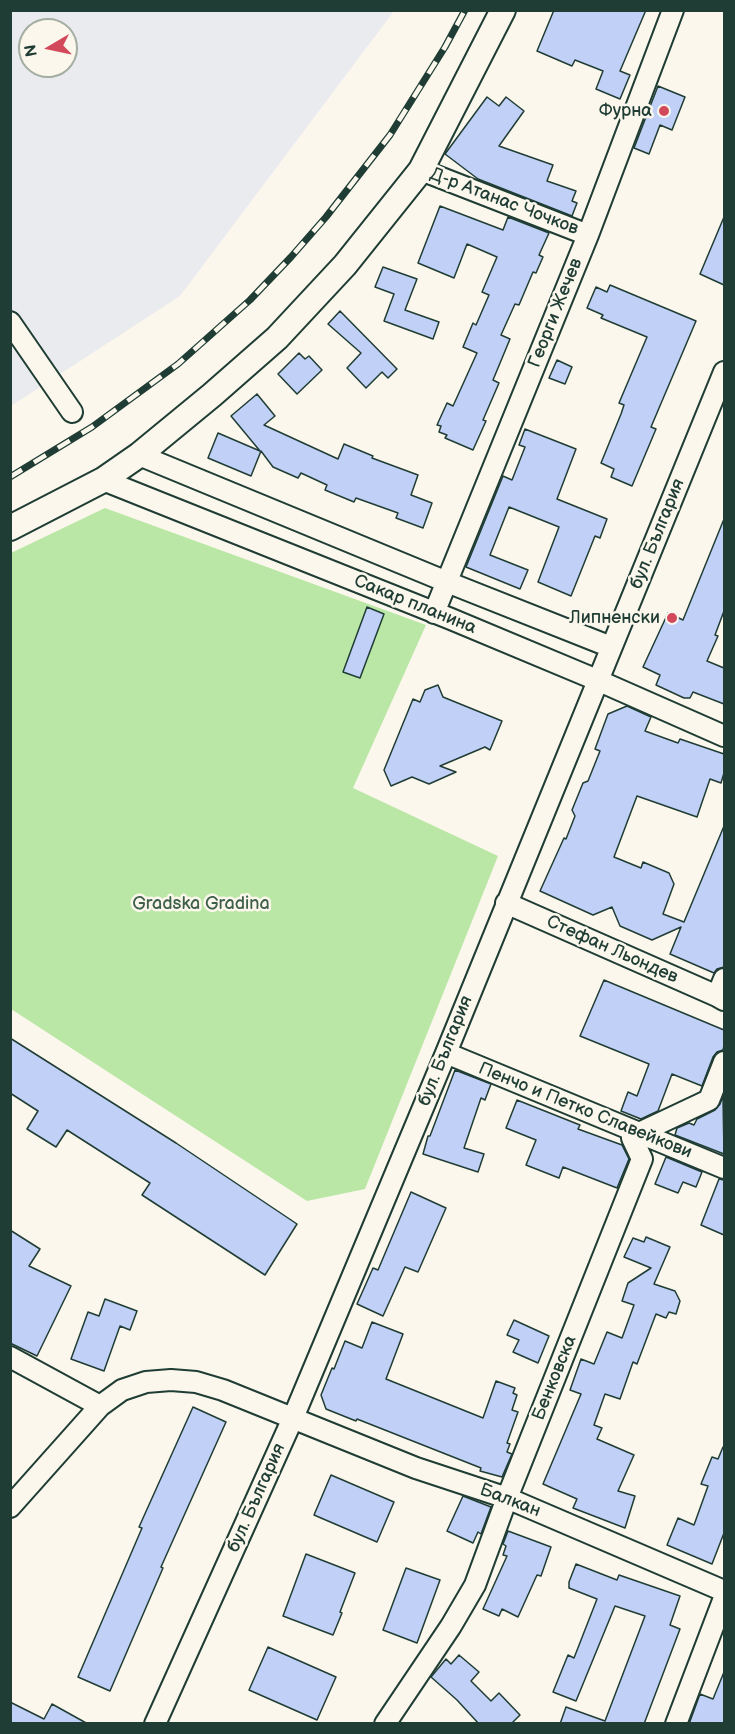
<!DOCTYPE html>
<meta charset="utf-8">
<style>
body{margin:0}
#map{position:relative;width:735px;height:1734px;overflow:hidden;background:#fbf7ec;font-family:"Balsamiq Sans",sans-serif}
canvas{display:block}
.frame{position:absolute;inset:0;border:12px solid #1f3d34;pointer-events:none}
.north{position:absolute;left:18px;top:18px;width:60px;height:60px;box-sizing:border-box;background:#fbf7ec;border:2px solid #a3ada2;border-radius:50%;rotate:261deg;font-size:16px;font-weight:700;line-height:24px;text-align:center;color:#1f3d34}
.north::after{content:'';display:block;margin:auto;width:21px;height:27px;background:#d1495b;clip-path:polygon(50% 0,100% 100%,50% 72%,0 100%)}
</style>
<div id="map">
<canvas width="735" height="1734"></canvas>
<div class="frame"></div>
<div class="north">N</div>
</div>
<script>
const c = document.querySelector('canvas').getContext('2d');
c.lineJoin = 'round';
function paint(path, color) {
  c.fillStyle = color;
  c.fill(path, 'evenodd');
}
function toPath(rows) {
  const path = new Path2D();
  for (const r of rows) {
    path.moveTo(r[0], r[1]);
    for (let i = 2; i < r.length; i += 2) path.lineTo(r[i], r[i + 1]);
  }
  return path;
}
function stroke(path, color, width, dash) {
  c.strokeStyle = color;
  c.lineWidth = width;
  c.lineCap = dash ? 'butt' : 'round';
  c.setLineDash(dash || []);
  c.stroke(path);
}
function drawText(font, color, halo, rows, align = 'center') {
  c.font = font + ' "Balsamiq Sans",sans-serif';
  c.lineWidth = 5;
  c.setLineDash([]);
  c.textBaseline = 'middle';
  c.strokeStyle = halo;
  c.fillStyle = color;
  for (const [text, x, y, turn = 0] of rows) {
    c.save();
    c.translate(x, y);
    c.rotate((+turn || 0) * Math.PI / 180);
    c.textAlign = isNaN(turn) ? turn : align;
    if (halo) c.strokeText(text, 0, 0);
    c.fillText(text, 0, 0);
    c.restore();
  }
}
const built = toPath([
 [11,11,394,11,180,296,11,406],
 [30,30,66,30,66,66,30,66]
]);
const green = toPath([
 [105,508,426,625,353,788,498,856,365,1189,307,1201,11,1009,11,553]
]);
const building = toPath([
 [554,10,646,10,620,71,630,75,620,99,596,89,603,71,575,60,572,66,537,51,554,10],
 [658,86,685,97,672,130,660,125,649,154,634,148,658,86],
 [487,97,499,106,506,97,524,111,499,146,553,165,547,181,576,191,572,201,577,203,572,216,478,179,445,154,487,97],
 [440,206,503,230,508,217,549,233,539,255,543,257,536,273,533,272,519,305,515,304,501,335,510,339,493,380,499,383,483,420,486,421,473,450,445,438,447,435,439,432,441,426,437,425,447,403,453,406,477,353,463,347,473,323,476,325,489,295,482,292,497,257,467,244,454,278,418,263,440,206],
 [724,217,724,285,700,274,724,217],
 [383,267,417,279,405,310,439,322,433,339,384,321,394,294,375,287,383,267],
 [610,285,696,321,651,427,656,429,632,486,611,477,614,469,601,463,621,414,624,405,619,403,647,337,601,318,603,315,587,308,596,287,607,292,610,285],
 [340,311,397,369,388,378,382,372,366,388,347,368,361,353,328,324,340,311],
 [299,353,305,359,309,356,322,370,297,394,278,374,299,353],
 [557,360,572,367,565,384,549,378,557,360],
 [257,394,275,416,264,425,338,459,344,444,373,456,372,458,418,475,411,495,432,503,423,528,396,518,398,513,356,498,354,502,325,490,327,485,301,473,298,478,273,467,261,451,251,476,208,458,218,433,260,451,231,416,257,394],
 [525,429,576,449,557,499,607,519,600,538,595,536,571,596,538,582,559,527,509,507,490,555,528,570,520,589,466,567,503,476,512,480,525,447,519,445,525,429],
 [724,519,724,611,715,635,718,636,707,661,724,668,724,704,693,692,690,698,684,698,656,685,660,675,643,667,668,613,683,620,724,519],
 [367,607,384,614,360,678,343,672,367,607],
 [438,685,443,697,502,721,490,750,485,747,440,766,456,772,429,784,412,777,391,786,384,770,413,699,420,702,425,690,438,685],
 [627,706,651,717,645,731,678,743,680,739,724,754,724,773,721,783,710,779,697,817,637,796,614,857,641,868,643,862,669,873,674,884,663,914,684,922,724,826,724,967,717,969,714,973,670,954,681,927,652,940,620,926,612,907,593,915,540,891,564,838,566,839,575,816,572,810,583,783,588,781,600,751,595,749,608,714,627,706],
 [604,980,724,1030,724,1046,723,1050,717,1052,713,1057,702,1086,672,1074,658,1111,641,1119,621,1111,628,1092,637,1096,649,1064,580,1036,604,980],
 [10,1038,176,1143,297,1224,265,1275,142,1195,150,1183,67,1130,56,1147,27,1129,38,1111,10,1093,10,1038],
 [455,1070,491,1084,485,1100,481,1098,464,1148,484,1154,478,1172,423,1154,428,1136,430,1136,455,1070],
 [723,1096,724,1154,675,1135,677,1128,689,1123,694,1125,697,1119,715,1110,720,1104,723,1096],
 [517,1100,580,1125,578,1129,622,1145,629,1159,617,1188,563,1167,559,1178,526,1165,536,1140,506,1128,517,1100],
 [666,1157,702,1172,696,1187,683,1182,678,1193,655,1184,666,1157],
 [719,1179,724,1180,724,1235,701,1225,719,1179],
 [411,1192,446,1208,418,1272,405,1267,383,1316,357,1304,373,1268,378,1270,411,1192],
 [10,1230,40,1249,29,1266,71,1286,37,1356,10,1343,10,1230],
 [646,1237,670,1247,654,1284,675,1291,680,1301,676,1314,669,1312,666,1318,656,1314,637,1364,633,1362,620,1399,605,1394,594,1425,602,1428,597,1439,634,1455,618,1491,635,1496,625,1528,573,1508,577,1499,543,1484,581,1394,570,1390,581,1359,594,1364,607,1332,622,1338,634,1305,622,1301,628,1283,651,1268,624,1257,633,1238,644,1242,646,1237],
 [105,1299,137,1311,130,1330,120,1326,104,1371,71,1359,88,1312,99,1316,105,1299],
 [514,1320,549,1336,538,1363,513,1352,519,1340,507,1335,514,1320],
 [372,1322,403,1334,386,1379,483,1418,496,1381,515,1388,513,1393,517,1395,512,1410,518,1412,507,1443,510,1444,507,1452,512,1454,502,1477,480,1471,481,1468,357,1419,356,1421,326,1409,321,1395,332,1368,334,1369,345,1341,362,1348,372,1322],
 [193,1407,226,1422,161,1567,163,1568,110,1691,78,1677,142,1528,139,1527,193,1407],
 [723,1447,724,1447,724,1533,712,1564,667,1545,678,1518,694,1525,708,1486,701,1484,712,1457,718,1459,723,1447],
 [331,1475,394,1502,377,1542,314,1515,331,1475],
 [463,1496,491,1507,481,1534,478,1532,473,1543,447,1531,463,1496],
 [508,1531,551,1547,541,1576,537,1575,518,1617,502,1609,499,1616,483,1609,507,1556,503,1555,506,1546,503,1544,508,1531],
 [306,1554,355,1573,340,1612,342,1613,333,1635,283,1616,306,1554],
 [576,1564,617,1580,619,1575,680,1596,670,1625,680,1629,644,1724,560,1724,566,1707,605,1721,645,1616,615,1606,576,1701,553,1692,568,1655,574,1658,597,1599,569,1588,569,1582,576,1564],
 [406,1568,440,1580,417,1643,383,1630,406,1568],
 [268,1647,336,1677,317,1720,249,1690,268,1647],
 [459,1655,479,1672,471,1681,491,1701,499,1693,520,1715,511,1724,479,1724,457,1700,431,1677,446,1659,451,1664,459,1655],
 [724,1672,724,1724,689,1724,700,1694,713,1699,724,1672],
 [10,1702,44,1719,52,1704,88,1724,10,1724,10,1702]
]);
const minor = toPath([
 [421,170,588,235],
 [10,322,72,412],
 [139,455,447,582,611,647],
 [103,480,451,619,597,680,724,736],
 [434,613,588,235,673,10],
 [506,903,717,996],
 [724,979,717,996,724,1000],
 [446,1053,724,1168],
 [10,1357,100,1406],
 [10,1507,100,1406,122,1390,146,1382,171,1380,196,1382,223,1390,416,1468,507,1498,724,1591],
 [155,1724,293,1418,446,1053,724,372],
 [385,1724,451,1626,475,1585,507,1498,642,1159,632,1138,639,1133,709,1100,724,1062],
 [676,1724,724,1598]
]);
const major = toPath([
 [10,528,103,480,139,455,212,395,277,338,345,265,421,170,503,10]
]);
const rail = toPath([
 [10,477,92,427,178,364,250,300,291,257,326,217,390,135,445,47,465,10]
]);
const markers = [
 [664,111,6,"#d1495b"],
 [672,618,6,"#d1495b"]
];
const poiNames = [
 ["Фурна",652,111],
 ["Липненски",660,618]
];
const streetNames = [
 ["Д-р Атанас Чочков",504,202,21],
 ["Георги Жечев",556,313,-68],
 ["бул. България",658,534,-68],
 ["Сакар планина",415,605,22],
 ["Стефан Льондев",612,950,24],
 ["бул. България",446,1051,-68],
 ["Пенчо и Петко Славейкови",585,1111,22],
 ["Бенковска",555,1378,-68],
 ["бул. България",257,1498,-66],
 ["Балкан",510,1501,21]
];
const parkNames = [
 ["Gradska Gradina",201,904]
];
paint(built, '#eaebef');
paint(green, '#bae7a5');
paint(building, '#c1d0f6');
stroke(building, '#1f3d34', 1.5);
stroke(minor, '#1f3d34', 24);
stroke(major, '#1f3d34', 28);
stroke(minor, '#fbf7ec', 20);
stroke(major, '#fbf7ec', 24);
stroke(rail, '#1f3d34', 7);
stroke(rail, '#fbf7ec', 4.5, [14]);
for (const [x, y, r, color] of markers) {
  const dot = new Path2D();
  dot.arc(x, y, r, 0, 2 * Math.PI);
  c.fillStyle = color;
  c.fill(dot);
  stroke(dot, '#fbf7ec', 2);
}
drawText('18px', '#1f3d34', '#fbf7ec', poiNames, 'right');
drawText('18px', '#1f3d34', '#fbf7ec', streetNames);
drawText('18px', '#3e5f4b', '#fbf7ec', parkNames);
</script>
